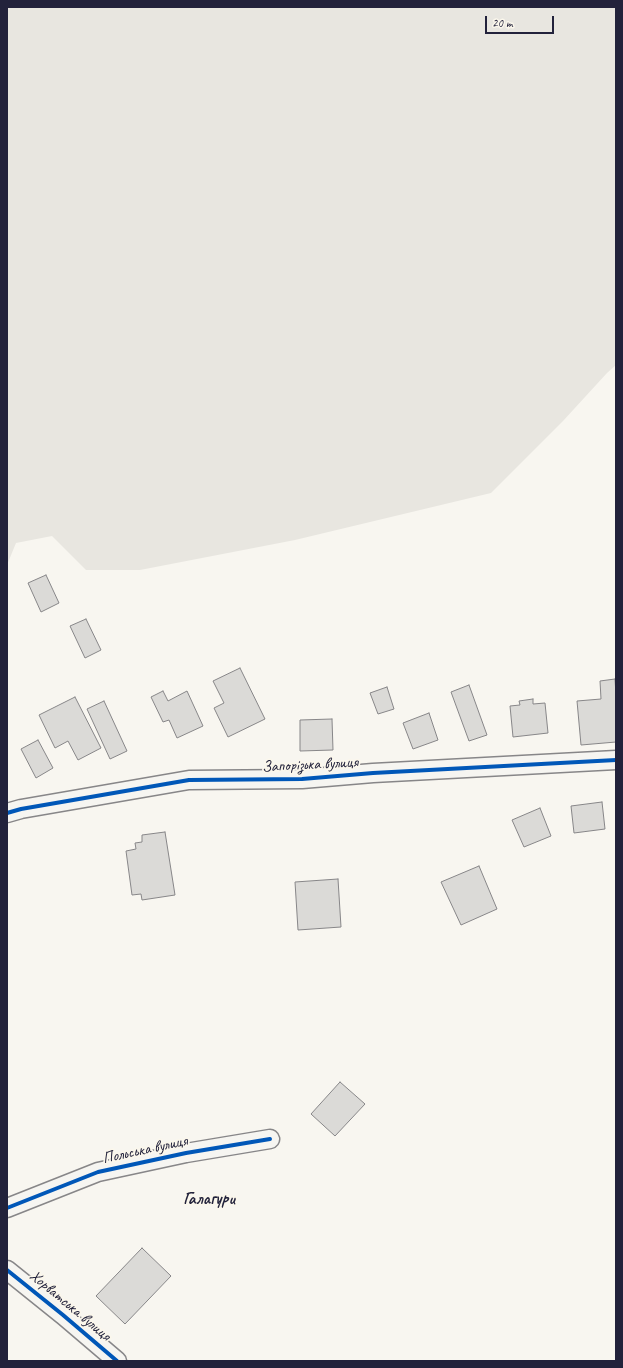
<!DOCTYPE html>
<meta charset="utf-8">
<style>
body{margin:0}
#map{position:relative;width:623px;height:1368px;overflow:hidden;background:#f8f6f0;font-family:Caveat,sans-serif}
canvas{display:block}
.frame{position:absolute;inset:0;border:8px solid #22223b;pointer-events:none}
.scale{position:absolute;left:485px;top:16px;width:69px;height:18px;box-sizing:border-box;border:2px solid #22223b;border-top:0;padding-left:5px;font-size:12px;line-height:14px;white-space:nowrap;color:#22223b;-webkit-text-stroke:3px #fbf7ec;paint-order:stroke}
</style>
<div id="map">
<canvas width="623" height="1368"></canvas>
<div class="frame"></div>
<div class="scale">20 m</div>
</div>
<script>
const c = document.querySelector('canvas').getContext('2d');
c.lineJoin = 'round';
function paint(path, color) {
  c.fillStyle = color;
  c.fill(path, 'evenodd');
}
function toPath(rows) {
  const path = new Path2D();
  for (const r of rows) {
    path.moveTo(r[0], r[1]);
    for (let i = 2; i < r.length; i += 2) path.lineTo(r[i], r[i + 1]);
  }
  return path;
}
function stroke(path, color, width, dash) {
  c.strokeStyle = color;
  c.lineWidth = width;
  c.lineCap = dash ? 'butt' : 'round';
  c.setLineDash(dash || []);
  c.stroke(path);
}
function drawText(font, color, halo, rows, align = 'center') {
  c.font = font + ' Caveat,sans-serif';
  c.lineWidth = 3.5;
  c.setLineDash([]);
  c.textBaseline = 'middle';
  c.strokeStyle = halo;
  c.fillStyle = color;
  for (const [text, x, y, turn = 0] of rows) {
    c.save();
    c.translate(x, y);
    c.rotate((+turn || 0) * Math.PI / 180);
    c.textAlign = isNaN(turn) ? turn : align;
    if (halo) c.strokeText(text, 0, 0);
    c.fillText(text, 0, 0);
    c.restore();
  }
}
const green = toPath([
 [7,7,616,7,616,365,607,373,563,421,491,493,295,540,140,570,86,570,52,536,16,543,7,565]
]);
const building = toPath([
 [46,575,59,603,41,612,28,583,46,575],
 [86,619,101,650,85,658,70,626,86,619],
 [240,668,265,719,228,737,214,708,224,703,213,681,240,668],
 [615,679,616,695,616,742,581,745,577,701,601,699,600,681,615,679],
 [469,685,487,735,469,741,451,692,469,685],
 [387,687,394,709,378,714,370,693,387,687],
 [163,691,168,701,187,691,203,726,177,738,169,720,163,722,151,697,163,691],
 [75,697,101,748,78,760,68,741,55,748,39,715,75,697],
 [533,699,533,704,545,703,548,733,513,737,510,706,520,705,519,701,533,699],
 [104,701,127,751,110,759,87,709,104,701],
 [429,713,438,740,413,749,403,723,429,713],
 [332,719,333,750,300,751,300,720,332,719],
 [38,740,53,768,36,778,21,749,38,740],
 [602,802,605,829,574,833,571,806,602,802],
 [540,808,551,836,524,847,512,820,540,808],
 [165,832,175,895,142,900,141,894,132,895,126,851,136,849,135,843,142,842,142,835,165,832],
 [479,866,497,909,461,925,441,882,479,866],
 [338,879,341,927,298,930,295,882,338,879],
 [340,1082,365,1104,335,1136,311,1114,340,1082],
 [142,1248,171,1276,125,1324,96,1296,142,1248]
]);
const street = toPath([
 [7,813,21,809,189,780,302,779,373,773,616,760],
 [7,1208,98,1172,186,1153,270,1139],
 [7,1270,63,1315,117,1361]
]);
const cycleway = toPath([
 [7,813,21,809,189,780,302,779,373,773,616,760],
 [7,1208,98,1172,186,1153,270,1139],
 [7,1270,63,1315,117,1361]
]);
const streetNames = [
 ["Запорізька вулиця",310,765,-3],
 ["Польська вулиця",145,1150,-12],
 ["Хорватська вулиця",70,1306,40]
];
const neighbourhoodNames = [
 ["Галагури",209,1200]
];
paint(green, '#e8e6e0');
paint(building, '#dbdad7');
stroke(building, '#878688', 1);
stroke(street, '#878688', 21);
stroke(street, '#f6f5f1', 18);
stroke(cycleway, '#0057b8', 4);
drawText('16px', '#22223b', '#fbf7ec', streetNames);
drawText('bold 17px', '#22223b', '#fbf7ec', neighbourhoodNames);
</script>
